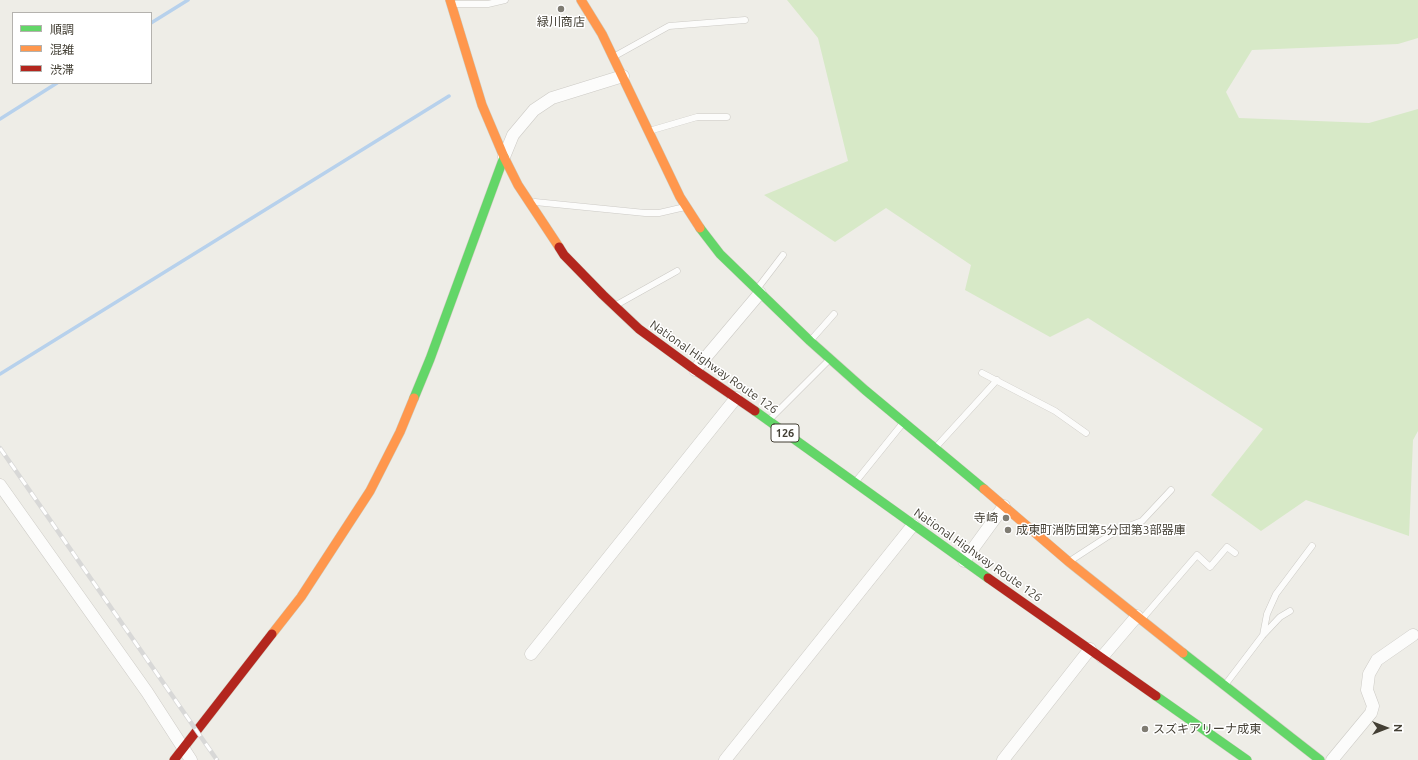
<!DOCTYPE html>
<meta charset="utf-8">
<style>
body{margin:0}
#map{position:relative;width:1418px;height:760px;overflow:hidden;background:#eeede7;font-family:Ubuntu,"Noto Sans JP",sans-serif}
canvas{display:block}
.legend{position:absolute;left:12px;top:12px;width:140px;height:72px;box-sizing:border-box;background:#fff;border:1px solid #b4b2ae;margin:0;padding:5px 7px;list-style:none;font-size:12px;color:#433f34}
.legend li{display:flex;align-items:center;gap:8px;height:20px}
.legend b{width:20px;border:1px solid #b4b2ae}
.north{position:absolute;left:1366px;top:708px;width:40px;height:40px;-webkit-text-stroke:3px #fff;paint-order:stroke;rotate:90deg;font-size:11px;font-weight:700;line-height:16px;text-align:center;color:#433f34}
.north::after{content:'';display:block;margin:auto;width:14px;height:18px;background:#433f34;clip-path:polygon(50% 0,100% 100%,50% 72%,0 100%)}
</style>
<div id="map">
<canvas width="1418" height="760"></canvas>
<ul class="legend">
<li><b style="height:5px;background:#63d668"></b>順調</li>
<li><b style="height:5px;background:#ff974d"></b>混雑</li>
<li><b style="height:5px;background:#b3261e"></b>渋滞</li>
</ul>
<div class="north">N</div>
</div>
<script>
const c = document.querySelector('canvas').getContext('2d');
c.lineJoin = 'round';
function paint(path, color) {
  c.fillStyle = color;
  c.fill(path, 'evenodd');
}
function toPath(rows) {
  const path = new Path2D();
  for (const r of rows) {
    path.moveTo(r[0], r[1]);
    for (let i = 2; i < r.length; i += 2) path.lineTo(r[i], r[i + 1]);
  }
  return path;
}
function stroke(path, color, width, dash) {
  c.strokeStyle = color;
  c.lineWidth = width;
  c.lineCap = dash ? 'butt' : 'round';
  c.setLineDash(dash || []);
  c.stroke(path);
}
function drawText(font, color, halo, rows, align = 'center') {
  c.font = font + ' Ubuntu,"Noto Sans JP",sans-serif';
  c.lineWidth = 3;
  c.setLineDash([]);
  c.textBaseline = 'middle';
  c.strokeStyle = halo;
  c.fillStyle = color;
  for (const [text, x, y, turn = 0] of rows) {
    c.save();
    c.translate(x, y);
    c.rotate((+turn || 0) * Math.PI / 180);
    c.textAlign = isNaN(turn) ? turn : align;
    if (halo) c.strokeText(text, 0, 0);
    c.fillText(text, 0, 0);
    c.restore();
  }
}
const green = toPath([
 [787,0,1418,0,1418,38,1398,44,1252,50,1226,92,1239,118,1369,123,1418,109,1418,431,1413,440,1409,536,1306,500,1261,531,1211,495,1263,429,1088,318,1050,337,965,290,971,265,886,208,835,242,764,195,848,161,818,38]
]);
const stream = toPath([
 [151,23,188,0],
 [0,119,57,83],
 [0,374,449,96]
]);
const lane = toPath([
 [455,4,488,4,505,0],
 [615,56,669,26,745,20],
 [649,131,697,117,727,117],
 [535,202,645,213,659,213,685,207],
 [757,289,783,255],
 [618,304,677,271],
 [811,340,834,314],
 [982,373,1055,411,1086,433],
 [772,417,829,360],
 [936,447,997,380],
 [857,480,903,423],
 [1070,561,1116,531,1142,521,1171,490],
 [1142,619,1197,555,1210,567,1227,547,1235,553],
 [1263,635,1267,614,1276,594,1312,546],
 [1225,685,1263,635,1280,617,1290,611]
]);
const street = toPath([
 [504,157,513,135,534,110,552,98,623,76],
 [695,370,760,293],
 [0,485,147,692,191,760],
 [964,561,1004,506],
 [531,654,736,398],
 [1102,657,1137,616],
 [725,760,913,525],
 [1003,760,1090,649],
 [1332,760,1371,713,1373,706,1367,690,1369,674,1377,660,1413,635]
]);
const fast = toPath([
 [700,228,720,254,810,341,865,390,984,489],
 [414,398,430,359,504,157],
 [755,411,988,578],
 [1183,653,1320,760],
 [1156,696,1247,760]
]);
const slow = toPath([
 [450,0,482,105,504,157,518,185,559,247],
 [581,0,602,34,680,197,700,228],
 [984,489,1069,562,1183,653],
 [272,634,301,597,370,491,400,432,414,398]
]);
const jam = toPath([
 [559,247,564,255,603,295,639,329,695,370,755,411],
 [988,578,1156,696],
 [174,760,272,634]
]);
const rail = toPath([
 [0,448,217,760]
]);
const markers = [
 [561,9,4,"#7f7c73"],
 [1006,518,4,"#7f7c73"],
 [1008,530,4,"#7f7c73"],
 [1145,729,4,"#7f7c73"]
];
const shields = [
 [785,433,28]
];
const shieldNames = [
 ["126",785,433]
];
const poiNames = [
 ["緑川商店",561,22,"center"],
 ["寺崎",998,518,"right"],
 ["成東町消防団第5分団第3部器庫",1016,530],
 ["スズキアリーナ成東",1153,729]
];
const streetNames = [
 ["National Highway Route 126",714,367,35],
 ["National Highway Route 126",978,555,35]
];
paint(green, '#d7e9c7');
stroke(stream, '#b7d1ec', 3.5);
stroke(lane, '#cccac5', 7);
stroke(street, '#cccac5', 13);
stroke(fast, '#cdcbbe', 10);
stroke(slow, '#cdcbbe', 10);
stroke(jam, '#cdcbbe', 10);
stroke(lane, '#fcfcfb', 6);
stroke(street, '#fcfcfb', 12);
stroke(fast, '#63d668', 9);
stroke(slow, '#ff974d', 9);
stroke(jam, '#b3261e', 9);
stroke(rail, '#d8d8d7', 4.5);
stroke(rail, '#fff', 3, [9]);
for (const [x, y, r, color] of markers) {
  const dot = new Path2D();
  dot.arc(x, y, r, 0, 2 * Math.PI);
  c.fillStyle = color;
  c.fill(dot);
  stroke(dot, '#fff', 1.5);
}
for (const [x, y, w] of shields) {
  const box = new Path2D();
  box.roundRect(x - w / 2, y - 9, w, 18, 3);
  c.fillStyle = '#fff';
  c.fill(box);
  stroke(box, '#433f34', 1);
}
drawText('bold 11px', '#433f34', null, shieldNames);
drawText('12px', '#433f34', '#fff', poiNames, 'left');
drawText('12px', '#433f34', '#fff', streetNames);
</script>
